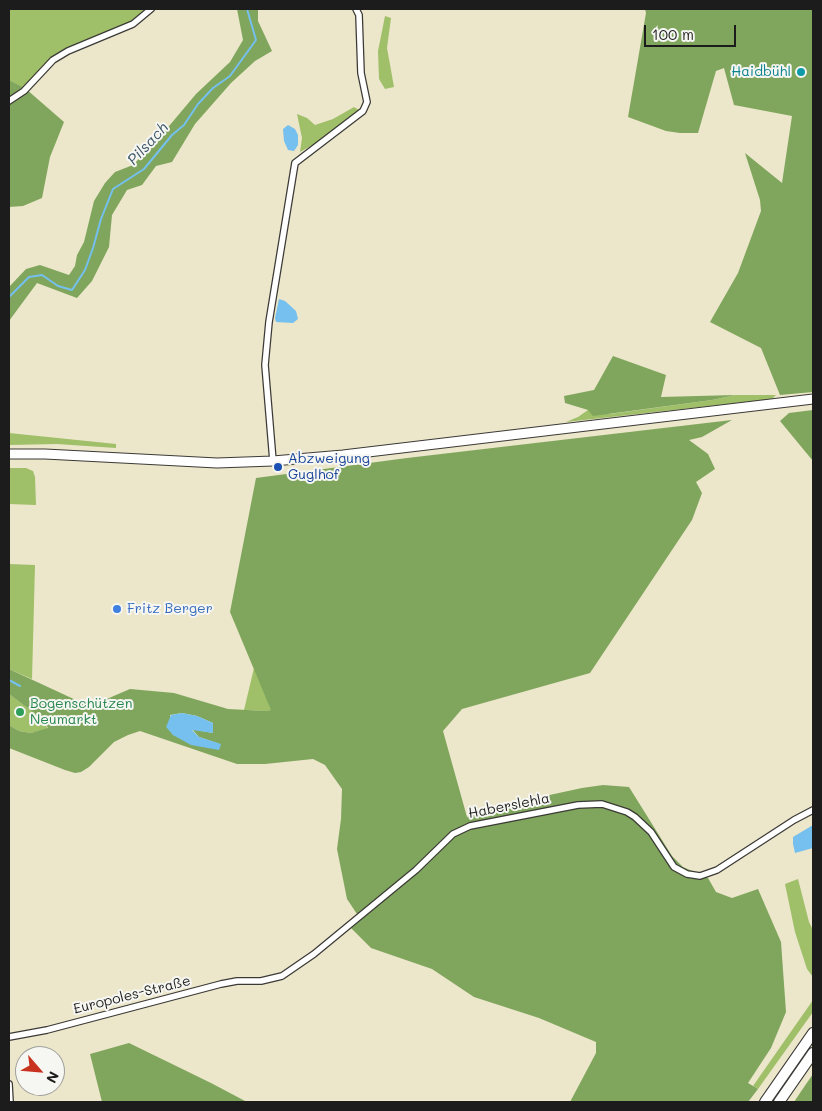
<!DOCTYPE html>
<meta charset="utf-8">
<style>
body{margin:0}
#map{position:relative;width:822px;height:1111px;overflow:hidden;background:#ece6cb;font-family:Mali,sans-serif}
canvas{display:block}
.frame{position:absolute;inset:0;border:10px solid #1c1c1c;pointer-events:none}
.north{position:absolute;left:15px;top:1046px;width:50px;height:50px;box-sizing:border-box;background:#f6f6f2;border:1px solid #9f9f9c;border-radius:50%;rotate:117deg;font-size:14px;font-weight:700;line-height:20px;text-align:center;color:#1c1c1c}
.north::after{content:'';display:block;margin:auto;width:18px;height:22px;background:#c8321e;clip-path:polygon(50% 0,100% 100%,50% 72%,0 100%)}
.scale{position:absolute;left:644px;top:25px;width:92px;height:22px;box-sizing:border-box;border:2px solid #1c1c1c;border-top:0;padding-left:6px;font-size:15px;line-height:18px;white-space:nowrap;color:#1c1c1c;-webkit-text-stroke:4px #f6f6f2;paint-order:stroke}
</style>
<div id="map">
<canvas width="822" height="1111"></canvas>
<div class="frame"></div>
<div class="north">N</div>
<div class="scale">100 m</div>
</div>
<script>
const c = document.querySelector('canvas').getContext('2d');
c.lineJoin = 'round';
function paint(path, color) {
  c.fillStyle = color;
  c.fill(path, 'evenodd');
}
function toPath(rows) {
  const path = new Path2D();
  for (const r of rows) {
    path.moveTo(r[0], r[1]);
    for (let i = 2; i < r.length; i += 2) path.lineTo(r[i], r[i + 1]);
  }
  return path;
}
function stroke(path, color, width, dash) {
  c.strokeStyle = color;
  c.lineWidth = width;
  c.lineCap = dash ? 'butt' : 'round';
  c.setLineDash(dash || []);
  c.stroke(path);
}
function drawText(font, color, halo, rows, align = 'center') {
  c.font = font + ' Mali,sans-serif';
  c.lineWidth = 4;
  c.setLineDash([]);
  c.textBaseline = 'middle';
  c.strokeStyle = halo;
  c.fillStyle = color;
  for (const [text, x, y, turn = 0] of rows) {
    c.save();
    c.translate(x, y);
    c.rotate((+turn || 0) * Math.PI / 180);
    c.textAlign = isNaN(turn) ? turn : align;
    if (halo) c.strokeText(text, 0, 0);
    c.fillText(text, 0, 0);
    c.restore();
  }
}
const green = toPath([
 [9,9,147,9,131,23,73,46,56,54,43,65,23,88,9,80],
 [385,16,391,18,387,48,394,87,385,89,379,79,378,51],
 [354,107,359,110,316,143,300,152,302,138,297,114,307,118,315,125,333,119],
 [735,395,776,395,772,399,566,422,578,417,588,410,610,414,712,400],
 [9,433,116,444,116,448,57,444,9,445],
 [9,468,26,468,33,471,35,477,36,505,9,504],
 [9,564,35,565,32,679,9,669],
 [254,668,272,710,266,711,244,710],
 [9,694,42,719,48,729,31,733,19,731,9,725],
 [798,879,809,922,813,930,813,977,807,969,795,932,785,884],
 [813,1000,813,1012,758,1089,753,1086]
]);
const forest = toPath([
 [237,9,258,9,258,21,272,51,255,61,231,83,195,124,172,162,156,166,142,185,127,190,112,215,109,247,92,281,77,298,37,283,9,321,9,287,26,269,40,265,69,275,75,266,77,255,84,242,94,201,105,183,115,172,133,165,159,138,196,94,230,62,243,40],
 [645,9,813,9,813,392,780,395,761,348,710,322,738,273,761,211,760,200,745,153,782,183,792,116,734,105,724,68,716,71,698,133,680,133,666,131,628,117,646,13],
 [9,80,26,89,64,122,50,157,42,198,23,206,9,207],
 [613,356,666,375,661,397,735,395,712,400,593,416,588,410,565,403,564,396,594,390],
 [813,410,813,461,780,421,789,413],
 [732,420,702,437,689,440,708,454,715,469,696,482,702,493,692,520,590,673,462,709,443,731,467,817,494,807,582,788,603,785,629,787,672,856,683,867,708,878,716,892,732,898,758,889,781,942,786,1012,771,1048,748,1083,758,1089,748,1102,570,1102,596,1053,596,1042,539,1018,474,997,432,969,371,948,351,928,361,920,347,899,337,849,341,819,342,789,325,765,313,759,265,764,237,764,140,731,128,735,114,742,89,767,81,772,75,773,65,770,9,748,9,725,19,731,31,733,48,728,42,719,9,694,9,669,78,701,102,701,130,689,174,693,228,709,266,711,271,710,230,612,256,478,407,458],
 [182,713,197,716,213,723,213,733,192,729,199,737,220,744,173,735,170,715],
 [129,1043,211,1083,247,1102,102,1102,90,1054],
 [813,1074,813,1102,794,1102,802,1090]
]);
const water = toPath([
 [288,125,295,129,298,135,298,145,294,151,288,150,284,141,283,129],
 [279,299,285,301,296,311,298,319,293,323,276,322,275,318],
 [182,713,197,716,213,723,213,733,192,730,199,737,221,744,219,750,191,745,173,735,166,727,171,715],
 [813,825,813,848,795,853,793,844,793,837]
]);
const stream = toPath([
 [9,297,29,277,42,275,58,286,72,290,85,270,93,248,101,219,113,189,144,169,172,135,184,125,198,104,213,88,230,76,256,40,247,9],
 [9,680,20,686]
]);
const minor = toPath([
 [9,101,24,91,53,60,68,51,133,24,151,9],
 [273,461,265,365,269,322,295,163,363,111,367,102,361,73,359,15,356,9],
 [9,1037,47,1030,221,984,237,981,261,981,282,976,314,954,416,870,453,834,470,826,578,805,602,804,627,812,635,817,651,832,674,867,687,874,700,876,717,870,794,820,813,810],
 [9,1084,10,1102]
]);
const primary = toPath([
 [9,454,45,454,217,463,273,461,343,455,813,399]
]);
const motorway = toPath([
 [765,1102,813,1033],
 [779,1102,813,1053]
]);
const markers = [
 [801,72,5,"#0f9aa8"],
 [278,467,5,"#1a4fb4"],
 [117,609,5,"#3f7fe0"],
 [20,712,5,"#2e9e5b"]
];
const cultureNames = [
 ["Haidbühl",791,72]
];
const transitNames = [
 ["Abzweigung",288,459],
 ["Guglhof",288,475]
];
const shopNames = [
 ["Fritz Berger",127,609]
];
const leisureNames = [
 ["Bogenschützen",30,704],
 ["Neumarkt",30,720]
];
const streetNames = [
 ["Haberslehla",509,806,-11],
 ["Europoles-Straße",132,995,-14]
];
const waterNames = [
 ["Pilsach",148,144,-47]
];
paint(green, '#9fbf68');
paint(forest, '#7fa65c');
paint(water, '#75c0ee');
stroke(stream, '#75c0ee', 2);
stroke(minor, '#3b3a36', 8);
stroke(primary, '#3b3a36', 11);
stroke(motorway, '#3b3a36', 12);
stroke(minor, '#fff', 5.5);
stroke(primary, '#fff', 9);
stroke(motorway, '#fff', 10);
for (const [x, y, r, color] of markers) {
  const dot = new Path2D();
  dot.arc(x, y, r, 0, 2 * Math.PI);
  c.fillStyle = color;
  c.fill(dot);
  stroke(dot, '#f6f6f2', 2);
}
drawText('14px', '#0d838f', '#f6f6f2', cultureNames, 'right');
drawText('14px', '#164399', '#f6f6f2', transitNames, 'left');
drawText('14px', '#366cbe', '#f6f6f2', shopNames, 'left');
drawText('14px', '#27864d', '#f6f6f2', leisureNames, 'left');
drawText('14px', '#1c1c1c', '#f6f6f2', streetNames);
drawText('italic 15px', '#3b5566', '#f6f6f2', waterNames);
</script>
